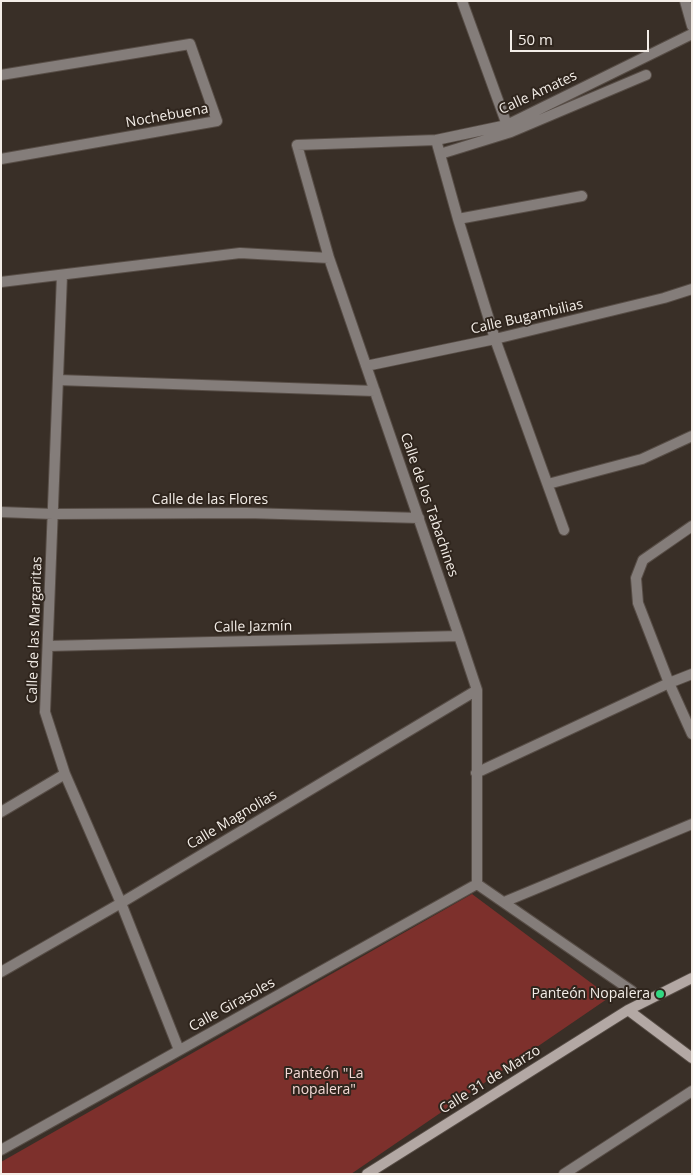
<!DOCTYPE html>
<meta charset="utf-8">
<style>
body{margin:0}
#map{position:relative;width:693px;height:1175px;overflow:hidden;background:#392f27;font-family:"Open Sans",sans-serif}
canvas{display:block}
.frame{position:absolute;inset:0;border:2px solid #f3ede7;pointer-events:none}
.scale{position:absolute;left:510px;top:30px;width:139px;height:22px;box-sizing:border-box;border:2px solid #f3ede7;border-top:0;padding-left:6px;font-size:15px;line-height:18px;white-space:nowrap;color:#f3ede7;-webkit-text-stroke:4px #2f251d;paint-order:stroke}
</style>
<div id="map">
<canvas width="693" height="1175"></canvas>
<div class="frame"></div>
<div class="scale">50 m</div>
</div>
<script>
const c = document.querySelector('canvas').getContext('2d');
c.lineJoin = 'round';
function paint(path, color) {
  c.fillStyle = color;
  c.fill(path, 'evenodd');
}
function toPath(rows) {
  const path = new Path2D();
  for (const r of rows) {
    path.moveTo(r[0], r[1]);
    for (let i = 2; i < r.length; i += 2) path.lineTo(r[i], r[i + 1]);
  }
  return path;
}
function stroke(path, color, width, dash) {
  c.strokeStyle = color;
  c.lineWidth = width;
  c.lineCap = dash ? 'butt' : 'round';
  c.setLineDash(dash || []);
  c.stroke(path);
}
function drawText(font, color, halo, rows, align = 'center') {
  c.font = font + ' "Open Sans",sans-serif';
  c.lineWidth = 4;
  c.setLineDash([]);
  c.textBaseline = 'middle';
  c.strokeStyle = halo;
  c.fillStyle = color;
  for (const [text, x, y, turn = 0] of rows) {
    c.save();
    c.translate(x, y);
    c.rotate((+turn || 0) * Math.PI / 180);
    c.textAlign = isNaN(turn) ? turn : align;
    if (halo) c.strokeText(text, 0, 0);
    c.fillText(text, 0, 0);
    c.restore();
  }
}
const green = toPath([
 [472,894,610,997,351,1174,1,1174,1,1162]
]);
const street = toPath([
 [462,1,507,125],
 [685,1,692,26],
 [1,75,190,44,217,121,1,159],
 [436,140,458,219,495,339,564,530],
 [440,154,511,132,646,75],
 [458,219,582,196],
 [62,275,45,712,65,774,121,903,179,1050],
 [1,282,240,253,329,258],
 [366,366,495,339,664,298,692,289],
 [58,380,375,391],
 [548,484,642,459,692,436],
 [1,512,53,514,247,513,419,518],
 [692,526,643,560,636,578,638,603,669,683,692,734],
 [48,646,459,636],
 [476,773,669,683,692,674],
 [1,812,65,774],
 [477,884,477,690,459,636,329,258,297,145,436,140,507,125,692,34],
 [477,884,632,991],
 [504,902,692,824],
 [1,972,121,903,477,690],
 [1,1150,477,884],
 [564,1174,692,1091]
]);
const secondary = toPath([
 [628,1010,692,1058],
 [367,1174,628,1010,692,978]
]);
const markers = [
 [660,994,5,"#31d882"]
];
const streetNames = [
 ["Calle Amates",538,93,-25],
 ["Nochebuena",167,116,-10],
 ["Calle Bugambilias",527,317,-13],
 ["Calle de las Flores",210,500],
 ["Calle de los Tabachines",429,505,71],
 ["Calle Jazmín",253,627,-1],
 ["Calle de las Margaritas",35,630,-88],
 ["Calle Magnolias",232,820,-31],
 ["Calle Girasoles",232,1005,-29],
 ["Calle 31 de Marzo",490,1080,-32]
];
const poiNames = [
 ["Panteón Nopalera",650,994]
];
const parkNames = [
 ["Panteón \"La",324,1074],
 ["nopalera\"",324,1090]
];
paint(green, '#7d302c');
stroke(street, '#574d46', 12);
stroke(secondary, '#574d46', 12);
stroke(street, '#847d7a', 10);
stroke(secondary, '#b3a8a4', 10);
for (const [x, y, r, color] of markers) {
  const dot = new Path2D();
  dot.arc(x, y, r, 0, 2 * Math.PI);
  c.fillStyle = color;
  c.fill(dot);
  stroke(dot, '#2f251d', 2);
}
drawText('14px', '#f3ede7', '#2f251d', streetNames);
drawText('14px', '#f3ede7', '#2f251d', poiNames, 'right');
drawText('14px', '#f4d9d5', '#2f251d', parkNames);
</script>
